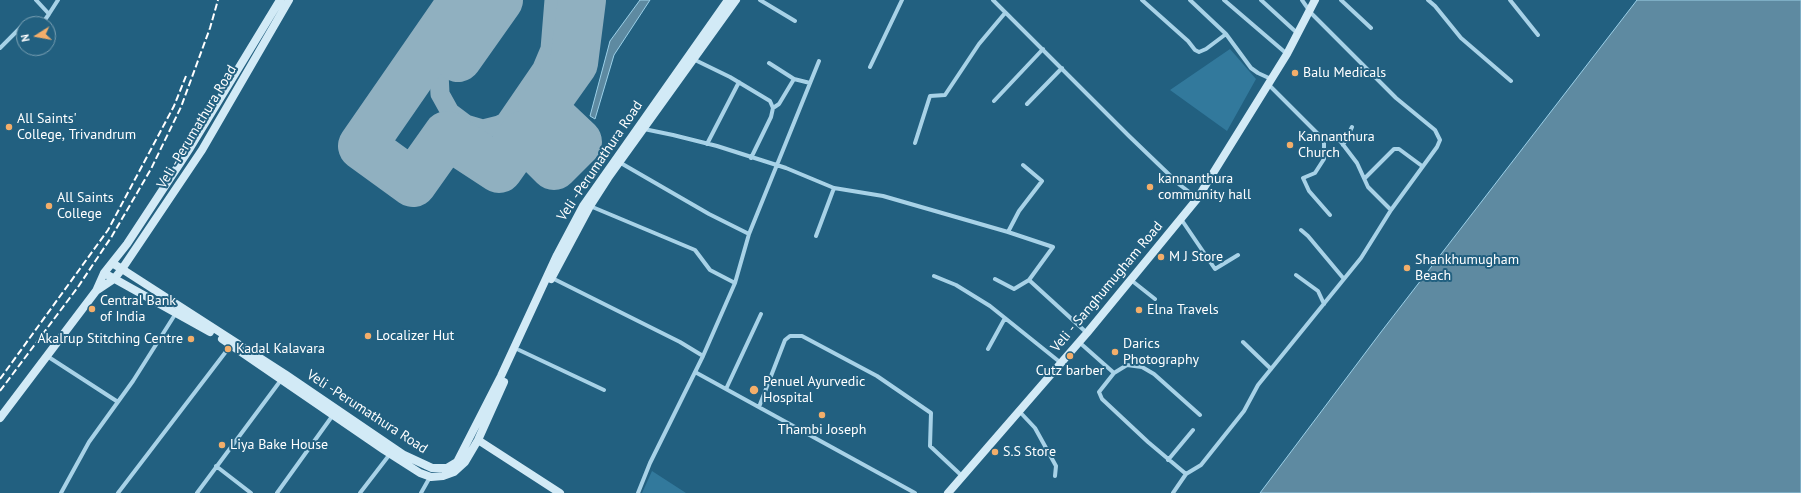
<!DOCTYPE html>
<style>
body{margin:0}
#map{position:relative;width:1801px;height:493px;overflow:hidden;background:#226080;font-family:"PT Sans",sans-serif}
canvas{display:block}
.north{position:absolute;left:16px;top:16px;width:40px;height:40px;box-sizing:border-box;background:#226080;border:1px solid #7aa0b3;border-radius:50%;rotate:259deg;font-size:11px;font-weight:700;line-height:16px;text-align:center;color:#fff}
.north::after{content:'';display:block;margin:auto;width:14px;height:18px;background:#f3ae6a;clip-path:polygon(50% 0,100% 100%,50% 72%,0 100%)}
</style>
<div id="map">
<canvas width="1801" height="493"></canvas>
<div class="north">N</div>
</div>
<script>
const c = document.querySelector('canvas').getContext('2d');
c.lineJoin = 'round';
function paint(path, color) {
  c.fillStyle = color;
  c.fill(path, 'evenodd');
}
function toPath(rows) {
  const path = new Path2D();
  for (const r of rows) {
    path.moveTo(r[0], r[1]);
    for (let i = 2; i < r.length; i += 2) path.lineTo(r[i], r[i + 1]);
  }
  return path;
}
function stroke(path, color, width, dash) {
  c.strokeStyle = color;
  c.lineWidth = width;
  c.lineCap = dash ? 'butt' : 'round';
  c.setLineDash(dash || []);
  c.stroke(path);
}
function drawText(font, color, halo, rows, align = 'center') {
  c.font = font + ' "PT Sans",sans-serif';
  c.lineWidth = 4;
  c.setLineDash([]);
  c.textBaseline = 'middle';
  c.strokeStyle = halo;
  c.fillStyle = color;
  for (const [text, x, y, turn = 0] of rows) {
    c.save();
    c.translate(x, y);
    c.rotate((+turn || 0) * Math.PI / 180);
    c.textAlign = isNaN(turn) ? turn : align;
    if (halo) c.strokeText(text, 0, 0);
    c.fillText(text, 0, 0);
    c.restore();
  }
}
const green = toPath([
 [1230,49,1256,79,1227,131,1170,90],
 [652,471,686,493,642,493]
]);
const water = toPath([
 [640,0,650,0,614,55,595,119,590,116,610,41,640,0],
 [1637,0,1801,0,1801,493,1260,493,1381,332,1637,0]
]);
const taxiway = toPath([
 [494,6,485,17,464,29,449,44,442,59,439,72,440,94,450,112,466,124,483,129,499,125,505,122,542,68,550,49,554,0]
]);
const runway = toPath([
 [463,0,362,146,413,183,447,135,499,169,523,135,554,166,578,142,542,108,574,63,582,0],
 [458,58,499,0]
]);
const street = toPath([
 [36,0,49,14,42,24],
 [760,0,795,21],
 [993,0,1129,136,1180,185,1197,198],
 [1142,0,1188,41,1195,50,1199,52,1206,49,1226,34],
 [1190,0,1226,34,1251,68,1258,73,1271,79],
 [1224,0,1287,54],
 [1261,0,1296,32],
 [1341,0,1371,28],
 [1428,0,1435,6,1461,38,1511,81],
 [1510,0,1538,35],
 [49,14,58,0],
 [0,48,24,24],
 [693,59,730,77,770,101,773,108,771,117,751,158],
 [769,63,794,79,810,83],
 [870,67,902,0],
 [1268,84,1319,135,1333,137,1341,142,1357,163,1368,187,1391,210],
 [994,101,1043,49],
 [1027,104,1062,68],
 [773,108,779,104,794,79],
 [644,129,673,135,717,146,786,168,834,188,883,196,1008,232,1019,211,1042,181,1023,165],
 [1324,136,1324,159,1315,173,1303,178,1309,191,1330,215],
 [915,143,930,96,945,95,979,44,1005,13],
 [707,144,739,82],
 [1343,145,1352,127],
 [619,162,709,214,749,234],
 [1365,178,1394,149,1399,149,1422,166],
 [590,206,695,250,710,270,735,283],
 [1181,219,1215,269,1238,255],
 [1301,230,1308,236,1344,279],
 [1008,232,1053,247,1029,280,1087,333],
 [816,236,834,188],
 [1296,275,1318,291,1324,304],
 [934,276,956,285,990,306,1061,363],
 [552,278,680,342,703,356,650,463,638,493],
 [995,279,1014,289,1029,280],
 [1131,280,1155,299],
 [1079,342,1114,373,1099,392,1102,399,1148,442,1186,474,1201,465,1244,411,1258,385,1361,258,1391,210,1437,147,1440,140,1435,130,1396,98,1311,13,1302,0],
 [1243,342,1271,369],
 [988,349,1005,318],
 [519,350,604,390],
 [47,356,118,402],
 [703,356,735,283,749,234,819,61],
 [695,372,915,493],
 [1114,373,1127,365,1142,367,1154,374,1200,415],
 [726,389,761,314],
 [759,407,785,340,790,336,802,336,877,376,931,413,930,446,962,476],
 [1019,411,1035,428,1056,466,1055,476],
 [1168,460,1193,430],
 [216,466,251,493],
 [61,493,89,442,133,381,176,313],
 [118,493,231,345],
 [197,493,281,380],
 [277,493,333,415],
 [360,493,390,454],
 [421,493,430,477],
 [1173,493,1186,474]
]);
const secondary = toPath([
 [289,0,202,150,122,269,285,374,404,455,432,468,447,468,457,462,501,376,557,255,583,206,728,0],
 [104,273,210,332],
 [551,279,590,206,608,178,736,0],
 [96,291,104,273,127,244,190,148,280,0],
 [222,339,384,450,420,473,431,477,443,476,454,472,465,462,478,440,504,382],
 [0,418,96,291,114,279,122,269,112,263],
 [478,440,560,493],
 [948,493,1087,333,1197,199,1287,54,1315,0]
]);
const rail = toPath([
 [0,379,108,230,174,106,186,76],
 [0,391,78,287,112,236,151,169,181,107,210,28,218,0]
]);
const markers = [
 [1295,73,4,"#f3ae6a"],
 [9,127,4,"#f3ae6a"],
 [1290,145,4,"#f3ae6a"],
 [1150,187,4,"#f3ae6a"],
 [49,206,4,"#f3ae6a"],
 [1161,257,4,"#f3ae6a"],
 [1407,268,4,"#f3ae6a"],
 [92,309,4,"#f3ae6a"],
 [1139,310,4,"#f3ae6a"],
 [368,336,4,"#f3ae6a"],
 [191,339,4,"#f3ae6a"],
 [228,349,4,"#f3ae6a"],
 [1115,352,4,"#f3ae6a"],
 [1070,356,4,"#f3ae6a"],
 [754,390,5,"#f3ae6a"],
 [822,415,4,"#f3ae6a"],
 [222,445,4,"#f3ae6a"],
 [995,452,4,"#f3ae6a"]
];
const poiNames = [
 ["Balu Medicals",1303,73],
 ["All Saints'",17,119],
 ["College, Trivandrum",17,135],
 ["Kannanthura",1298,137],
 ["Church",1298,153],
 ["kannanthura",1158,179],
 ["community hall",1158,195],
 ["All Saints",57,198],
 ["College",57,214],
 ["M J Store",1169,257],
 ["Shankhumugham",1415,260],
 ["Beach",1415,276],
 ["Central Bank",100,301],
 ["of India",100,317],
 ["Elna Travels",1147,310],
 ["Localizer Hut",376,336],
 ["Akalrup Stitching Centre",183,339,"right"],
 ["Darics",1123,344],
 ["Photography",1123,360],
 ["Kadal Kalavara",236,349],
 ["Cutz barber",1070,371,"center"],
 ["Penuel Ayurvedic",763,382],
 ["Hospital",763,398],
 ["Thambi Joseph",822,430,"center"],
 ["Liya Bake House",230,445],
 ["S.S Store",1003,452]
];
const streetNames = [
 ["Veli -Perumathura Road",197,127,-59],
 ["Veli -Perumathura Road",600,161,-56],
 ["Veli - Sanghumugham Road",1107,287,-50],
 ["Veli -Perumathura Road",367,412,33]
];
paint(green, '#32799c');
paint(water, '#5e8aa1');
stroke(water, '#9cd0e8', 1);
stroke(taxiway, '#90b0c0', 19);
stroke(runway, '#90b0c0', 48);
stroke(street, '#a8d2e7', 4);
stroke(secondary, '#d2eaf6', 8);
stroke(rail, '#fff', 2, [7, 3]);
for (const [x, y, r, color] of markers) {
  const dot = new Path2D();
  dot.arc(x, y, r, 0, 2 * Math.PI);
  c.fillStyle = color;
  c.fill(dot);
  stroke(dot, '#226080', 1.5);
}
drawText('14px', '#fff', '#226080', poiNames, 'left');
drawText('14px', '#fff', '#226080', streetNames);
</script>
